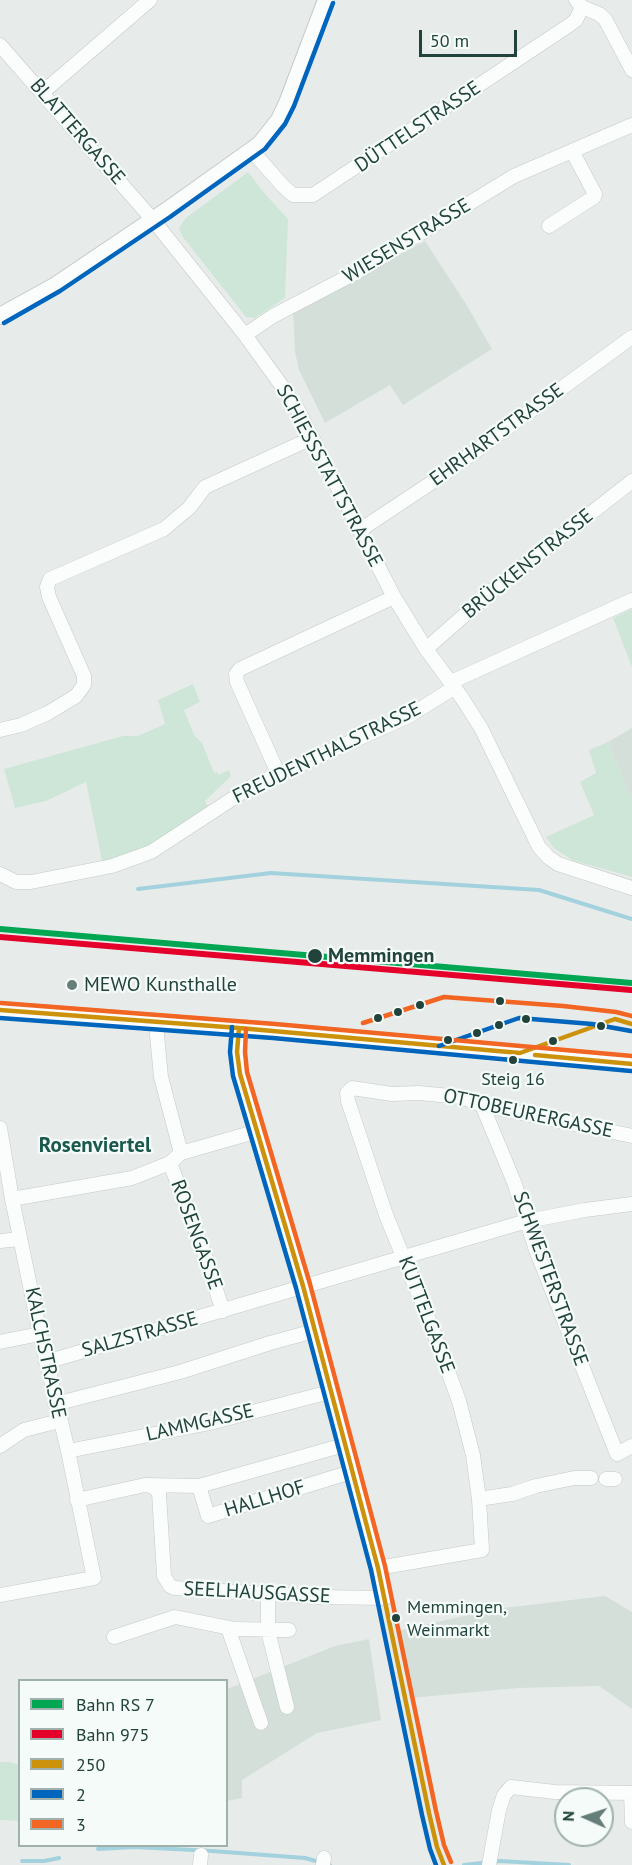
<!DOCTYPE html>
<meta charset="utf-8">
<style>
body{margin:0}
#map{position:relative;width:632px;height:1865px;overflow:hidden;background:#e7ecea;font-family:"PT Sans",sans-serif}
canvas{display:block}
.legend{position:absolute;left:18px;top:1679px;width:210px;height:168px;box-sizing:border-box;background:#f5fbf8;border:2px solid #a0b1ad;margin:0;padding:8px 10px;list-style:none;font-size:18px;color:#21433c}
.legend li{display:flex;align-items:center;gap:12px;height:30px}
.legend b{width:30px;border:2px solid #a0b1ad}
.north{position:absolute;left:554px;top:1787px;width:60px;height:60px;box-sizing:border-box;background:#f5fbf8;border:2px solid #a0b1ad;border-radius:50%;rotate:273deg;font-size:16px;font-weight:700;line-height:24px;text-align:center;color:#21433c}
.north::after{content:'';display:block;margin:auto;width:21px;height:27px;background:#667e79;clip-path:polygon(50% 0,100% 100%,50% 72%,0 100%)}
.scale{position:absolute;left:419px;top:30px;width:98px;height:27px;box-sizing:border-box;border:3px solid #21433c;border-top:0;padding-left:8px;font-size:18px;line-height:21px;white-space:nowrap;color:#21433c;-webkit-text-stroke:4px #f5fbf8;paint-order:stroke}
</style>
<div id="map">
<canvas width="632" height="1865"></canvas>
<ul class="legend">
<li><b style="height:8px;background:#00a651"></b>Bahn RS 7</li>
<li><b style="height:8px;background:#e4002b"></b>Bahn 975</li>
<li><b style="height:8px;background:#cc920c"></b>250</li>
<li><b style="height:8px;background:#0065bd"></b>2</li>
<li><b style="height:8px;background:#f26522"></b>3</li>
</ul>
<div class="north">N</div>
<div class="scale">50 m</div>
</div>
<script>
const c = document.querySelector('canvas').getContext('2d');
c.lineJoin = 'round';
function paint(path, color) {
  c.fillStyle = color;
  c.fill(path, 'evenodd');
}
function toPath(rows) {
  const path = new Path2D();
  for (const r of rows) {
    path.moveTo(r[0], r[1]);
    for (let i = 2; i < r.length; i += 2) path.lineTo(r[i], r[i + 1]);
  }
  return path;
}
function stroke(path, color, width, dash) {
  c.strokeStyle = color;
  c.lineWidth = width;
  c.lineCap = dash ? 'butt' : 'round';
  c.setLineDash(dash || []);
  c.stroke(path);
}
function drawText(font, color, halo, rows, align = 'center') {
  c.font = font + ' "PT Sans",sans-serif';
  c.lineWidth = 4.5;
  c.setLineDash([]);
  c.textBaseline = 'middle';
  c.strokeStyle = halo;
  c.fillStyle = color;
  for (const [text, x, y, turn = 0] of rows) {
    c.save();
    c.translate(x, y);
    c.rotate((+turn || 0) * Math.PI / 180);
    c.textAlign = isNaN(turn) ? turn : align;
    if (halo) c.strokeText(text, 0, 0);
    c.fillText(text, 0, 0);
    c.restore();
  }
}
const built = toPath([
 [425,241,466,304,492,349,403,405,390,385,325,423,299,370,295,352,293,310,331,293],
 [632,728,632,800,608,742],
 [605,1596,632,1612,632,1709,599,1686,518,1688,411,1698,397,1631,495,1609],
 [369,1639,381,1720,317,1733,242,1780,242,1798,227,1801,227,1689,335,1646]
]);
const green = toPath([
 [248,172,265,194,288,219,285,298,255,318,246,317,182,236,179,228,186,218],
 [632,609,632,667,613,618],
 [193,684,200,702,184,710,194,735,202,743,214,773,217,772,218,775,229,770,231,776,205,801,212,813,112,866,102,861,86,782,46,801,15,808,4,769,123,736,138,736,165,724,158,700],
 [608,742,632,800,632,877,572,860,554,848,546,837,594,815,580,782,596,773,589,750],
 [0,1762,10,1762,19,1765,19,1821,0,1820]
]);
const stream = toPath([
 [138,889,271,873,539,890,632,919],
 [98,1849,135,1847,212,1851,305,1858,330,1865],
 [22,1861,44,1861,59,1858],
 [464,1865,500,1861,569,1865]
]);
const minor = toPath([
 [576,0,582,7,599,14,605,19,632,70],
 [0,45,153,220,245,335,284,389,298,410,394,597,426,649,462,698,481,728,539,847,548,857,558,864,632,888],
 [43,92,150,0],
 [252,151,283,186,293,195,313,195,568,26,576,20,582,7],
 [549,226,594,197,595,194,572,151],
 [245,335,273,316,357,272,514,176,632,125],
 [360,530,440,477,632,337],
 [426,649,493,590,632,481],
 [451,682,632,600],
 [0,730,21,725,48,713,76,696,84,685,84,676,49,597,47,587,50,579,164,529,189,508,205,487,312,438],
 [278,773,237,682,236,674,240,669,394,597],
 [0,874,16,882,31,882,112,866,151,852,252,786,409,716,455,687],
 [158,1022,157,1035,161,1077,181,1153],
 [482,1105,514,1182,536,1250,617,1454,632,1446],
 [0,1128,12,1199,40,1334,68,1451,94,1578,0,1595],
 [12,1199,132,1178,170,1163],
 [0,1241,20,1239],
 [223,1311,204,1253,170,1163,181,1153,258,1131],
 [0,1342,40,1334],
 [46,1362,527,1221,585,1210,632,1204],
 [55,1404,180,1372,270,1343,314,1331],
 [344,1445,199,1486,208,1516,351,1472],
 [0,1446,24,1430,59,1421],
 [68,1451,210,1423,330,1392],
 [606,1479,615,1479],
 [145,1485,154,1487,159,1493,164,1576,170,1586,174,1588,316,1597,385,1598,303,1286,240,1074,237,1052,239,1028],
 [479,1499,512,1494,536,1486,574,1478,591,1478],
 [77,1500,145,1485,199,1486],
 [378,1568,482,1550,479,1499,473,1455,459,1401,431,1325,386,1215,348,1101,347,1093,352,1088,392,1094,419,1093,461,1097,482,1105,632,1136],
 [268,1594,268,1631,287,1707],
 [228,1628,261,1723],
 [114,1637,175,1617,235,1629,289,1630],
 [631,1793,632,1822],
 [200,1865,201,1855],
 [323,1865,324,1858],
 [489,1865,499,1810,504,1795,511,1787,555,1792,632,1793]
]);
const tertiary = toPath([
 [0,316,56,285,166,211,260,144,279,120,287,103,326,0],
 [0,1010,274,1031,632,1064]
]);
const bus1 = toPath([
 [0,1010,239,1028,520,1053,615,1019,632,1024],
 [239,1028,237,1052,240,1074,303,1286,378,1568,429,1813,437,1847,444,1865],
 [535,1055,632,1064]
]);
const bus2 = toPath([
 [4,323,60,291,170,217,265,149,285,124,294,106,333,3],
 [0,1018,273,1038,631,1071],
 [232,1027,230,1052,233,1076,296,1288,371,1570,422,1815,430,1849,436,1865],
 [439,1046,519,1018,592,1024,631,1031]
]);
const bus3 = toPath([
 [1,1003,275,1024,632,1056],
 [363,1023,444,997,563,1006,616,1012,632,1016],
 [246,1029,245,1052,247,1072,310,1284,385,1566,436,1811,444,1845,451,1862]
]);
const rail1 = toPath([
 [0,929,632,983]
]);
const rail2 = toPath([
 [0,937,631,990]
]);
const markers = [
 [315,956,8,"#21433c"],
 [72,985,6,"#667e79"],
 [500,1001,5,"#21433c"],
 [420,1005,5,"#21433c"],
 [398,1012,5,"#21433c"],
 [378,1018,5,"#21433c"],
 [526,1019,5,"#21433c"],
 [499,1025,5,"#21433c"],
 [601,1026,5,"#21433c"],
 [477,1033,5,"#21433c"],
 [448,1040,5,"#21433c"],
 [553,1041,5,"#21433c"],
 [513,1060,5,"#21433c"],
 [396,1618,5,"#21433c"]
];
const busNames = [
 ["Steig 16",513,1080],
 ["Memmingen,",407,1608,"left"],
 ["Weinmarkt",407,1631,"left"]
];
const streetNames = [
 ["DÜTTELSTRASSE",418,127,-34],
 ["BLATTERGASSE",77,132,49],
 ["WIESENSTRASSE",407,241,-31],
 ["EHRHARTSTRASSE",497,435,-36],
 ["SCHIESSSTATTSTRASSE",329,476,62],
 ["BRÜCKENSTRASSE",528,564,-39],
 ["FREUDENTHALSTRASSE",327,753,-26],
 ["OTTOBEURERGASSE",528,1114,12],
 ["ROSENGASSE",196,1235,70],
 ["SCHWESTERSTRASSE",550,1279,70],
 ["KUTTELGASSE",426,1315,69],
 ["SALZSTRASSE",140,1335,-16],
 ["KALCHSTRASSE",45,1353,78],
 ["LAMMGASSE",200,1423,-13],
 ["HALLHOF",265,1499,-17],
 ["SEELHAUSGASSE",257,1593,3]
];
const stopNames = [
 ["Memmingen",328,956]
];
const poiNames = [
 ["MEWO Kunsthalle",84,985]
];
const neighbourhoodNames = [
 ["Rosenviertel",95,1146]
];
paint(built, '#d4dfda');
paint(green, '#cee6d7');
stroke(stream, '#a3d1de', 4);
stroke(minor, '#c4c9c7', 15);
stroke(tertiary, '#c4c9c7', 18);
stroke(minor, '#fbfcfc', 14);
stroke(tertiary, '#fbfcfc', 16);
stroke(bus1, '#cc920c', 4.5);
stroke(bus2, '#0065bd', 4.5);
stroke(bus3, '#f26522', 4.5);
stroke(rail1, '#00a651', 6);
stroke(rail2, '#e4002b', 6);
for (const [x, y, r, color] of markers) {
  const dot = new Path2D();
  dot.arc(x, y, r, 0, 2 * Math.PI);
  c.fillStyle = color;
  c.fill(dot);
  stroke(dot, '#f5fbf8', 2);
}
drawText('18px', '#21433c', '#f5fbf8', busNames);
drawText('20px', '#21433c', '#f5fbf8', streetNames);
drawText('bold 20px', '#21433c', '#f5fbf8', stopNames, 'left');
drawText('20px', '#21433c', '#f5fbf8', poiNames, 'left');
drawText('bold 21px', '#1a584d', '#f5fbf8', neighbourhoodNames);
</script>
